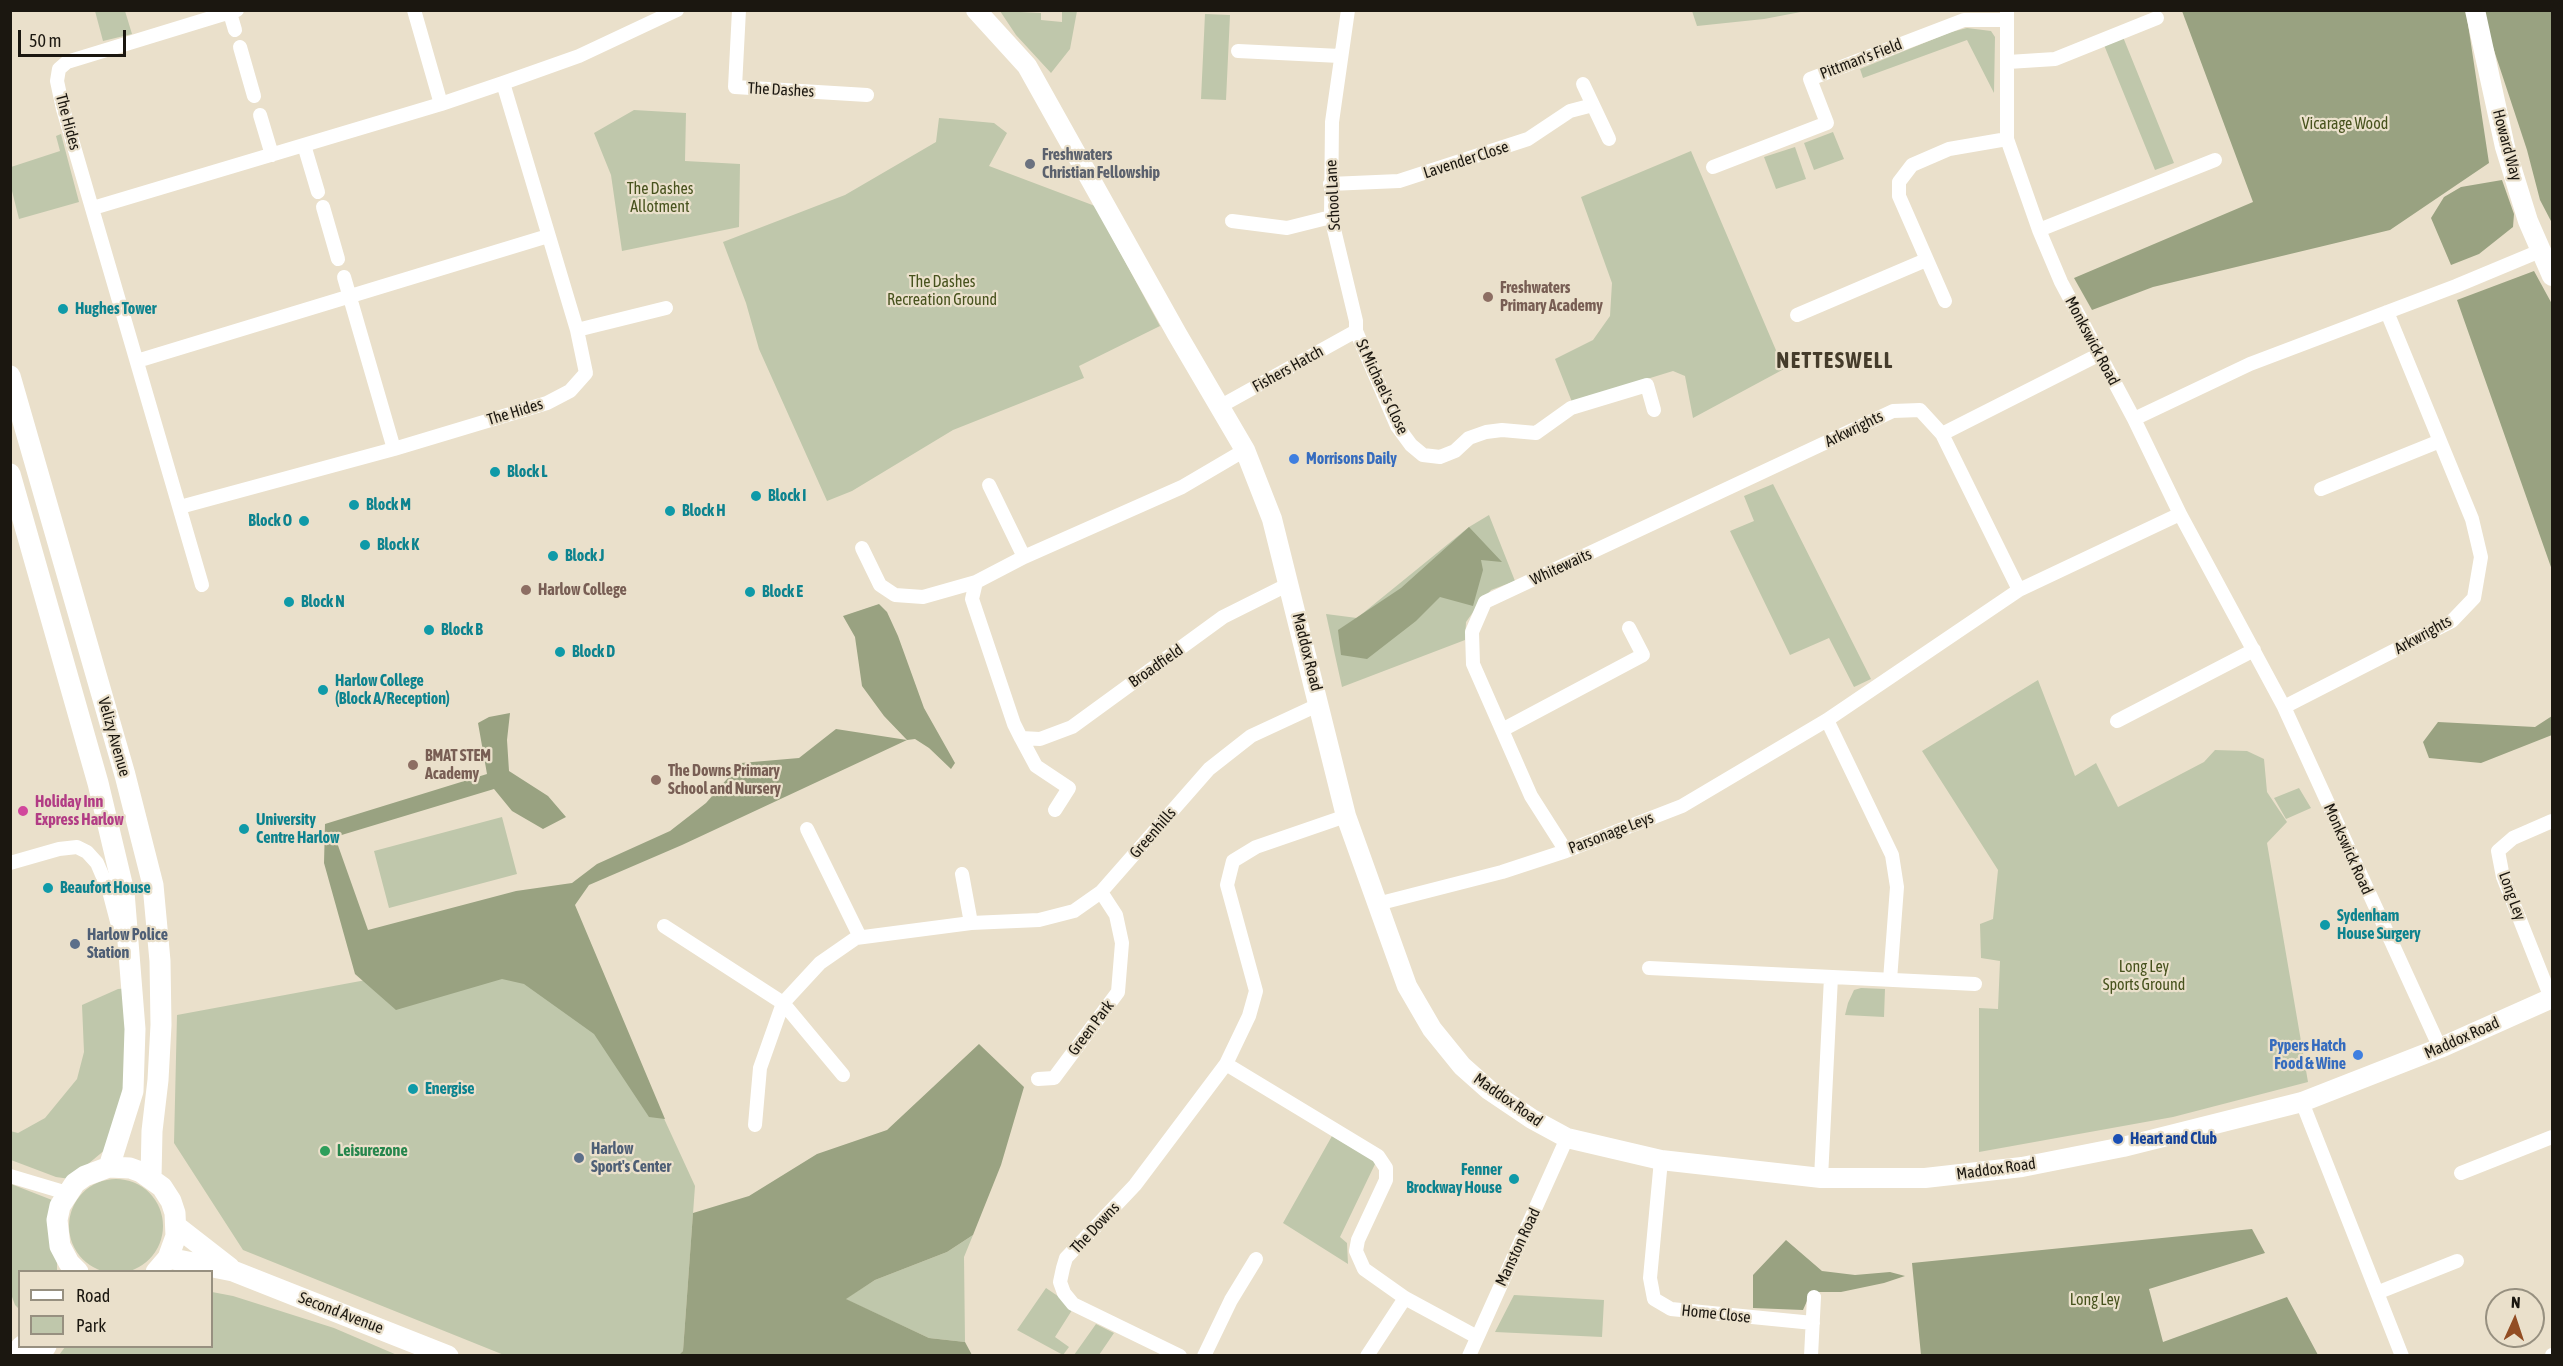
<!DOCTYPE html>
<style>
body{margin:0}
#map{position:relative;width:2563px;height:1366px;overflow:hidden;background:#eae0cb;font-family:"Asap Condensed",sans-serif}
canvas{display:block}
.frame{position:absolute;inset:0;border:12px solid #1b1710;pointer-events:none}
.legend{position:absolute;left:18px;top:1270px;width:195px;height:78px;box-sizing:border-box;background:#eae0cb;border:2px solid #979080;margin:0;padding:8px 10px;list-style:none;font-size:18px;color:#1b1710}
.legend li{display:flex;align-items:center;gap:12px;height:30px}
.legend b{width:30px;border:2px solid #979080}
.north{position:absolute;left:2485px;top:1288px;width:60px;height:60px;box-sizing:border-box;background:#eae0cb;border:2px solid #979080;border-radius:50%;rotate:3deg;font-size:16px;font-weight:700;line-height:24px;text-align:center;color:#1b1710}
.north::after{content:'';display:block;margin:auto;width:21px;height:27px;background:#924d23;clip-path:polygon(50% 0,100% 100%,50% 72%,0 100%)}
.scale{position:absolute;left:18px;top:30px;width:108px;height:27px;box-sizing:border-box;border:3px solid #1b1710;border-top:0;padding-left:8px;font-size:18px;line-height:21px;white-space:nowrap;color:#1b1710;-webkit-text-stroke:4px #eae0cb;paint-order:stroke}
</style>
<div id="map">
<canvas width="2563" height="1366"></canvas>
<div class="frame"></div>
<ul class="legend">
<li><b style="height:8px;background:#fff"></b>Road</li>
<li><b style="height:16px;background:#bfc7ab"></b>Park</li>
</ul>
<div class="north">N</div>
<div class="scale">50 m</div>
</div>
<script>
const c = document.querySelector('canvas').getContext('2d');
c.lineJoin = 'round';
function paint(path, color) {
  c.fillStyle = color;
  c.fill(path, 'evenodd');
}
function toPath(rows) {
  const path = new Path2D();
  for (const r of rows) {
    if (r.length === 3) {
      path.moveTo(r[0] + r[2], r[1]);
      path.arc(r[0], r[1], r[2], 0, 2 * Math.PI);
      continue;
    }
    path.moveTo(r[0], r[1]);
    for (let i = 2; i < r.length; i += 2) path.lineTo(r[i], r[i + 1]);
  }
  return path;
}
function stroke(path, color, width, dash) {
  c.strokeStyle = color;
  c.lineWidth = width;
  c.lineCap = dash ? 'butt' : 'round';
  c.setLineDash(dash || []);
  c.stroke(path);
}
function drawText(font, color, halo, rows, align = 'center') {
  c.font = font + ' "Asap Condensed",sans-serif';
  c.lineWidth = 4.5;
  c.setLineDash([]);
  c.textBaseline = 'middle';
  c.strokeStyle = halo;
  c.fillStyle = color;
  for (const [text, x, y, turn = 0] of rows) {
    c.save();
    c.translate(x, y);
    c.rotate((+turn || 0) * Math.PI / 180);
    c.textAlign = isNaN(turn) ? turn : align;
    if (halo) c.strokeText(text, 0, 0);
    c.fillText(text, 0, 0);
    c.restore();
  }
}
const green = toPath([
 [95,11,125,11,132,34,103,41],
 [1000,11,1041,13,1041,20,1062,22,1062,11,1077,11,1070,49,1051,73,1016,35],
 [1692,11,1692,10,1806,11,1764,19,1697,26],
 [1205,14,1230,15,1226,100,1201,99],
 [1967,28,1991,31,1995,37,1994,93,1967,40,1863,78,1860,69,1951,32],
 [2123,37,2174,163,2155,170,2104,45],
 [634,110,686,113,685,161,740,164,739,227,622,251,611,175,594,133],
 [939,118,994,123,1007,133,989,166,1095,206,1160,326,1079,366,1084,378,953,430,852,491,827,501,759,349,746,303,723,242,845,195,936,142],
 [1833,132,1844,159,1814,170,1804,143],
 [61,134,79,202,19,219,11,187,11,167,60,151,56,136],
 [1795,147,1806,179,1776,189,1764,157],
 [1691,151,1784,369,1693,418,1685,376,1673,371,1572,402,1555,359,1593,340,1610,316,1612,283,1581,197],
 [1773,484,1871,679,1854,687,1829,638,1790,655,1730,531,1754,521,1744,496],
 [1489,515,1515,581,1491,590,1476,608,1466,622,1465,640,1342,687,1326,614,1357,618,1469,527],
 [2038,680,2075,776,2096,763,2118,807,2204,762,2215,750,2247,751,2264,759,2267,792,2287,822,2267,843,2308,1082,2173,1117,1979,1152,1979,1008,1998,1009,2000,961,1981,958,1980,924,1993,919,1998,870,1922,751],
 [2299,788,2311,808,2286,819,2274,798],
 [502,817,517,874,389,908,374,851],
 [582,940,695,1186,683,1351,679,1356,504,1355,243,1250,174,1143,177,1015],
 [129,988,128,1063,114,1132,106,1149,70,1179,56,1177,11,1160,10,1131,18,1133,45,1118,77,1079,84,1052,82,1005,118,989],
 [1861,988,1885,989,1884,1017,1845,1015,1848,1003,1854,990],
 [1332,1136,1376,1162,1340,1237,1347,1243,1348,1264,1283,1223],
 [116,1226,47],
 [11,1184,52,1200,52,1245,57,1263,57,1271,20,1272,19,1309,15,1305,11,1294],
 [973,1235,964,1257,965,1342,929,1338,845,1299,875,1280,947,1252],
 [1046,1288,1074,1307,1055,1337,1069,1347,1063,1355,1017,1330],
 [212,1292,233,1296,334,1328,397,1355,59,1355,65,1347,212,1346],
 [1514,1295,1604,1300,1602,1337,1495,1332],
 [1096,1324,1114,1333,1099,1355,1074,1355]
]);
const forest = toPath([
 [2182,11,2466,11,2489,163,2390,230,2153,287,2092,310,2074,278,2253,202],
 [2481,11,2552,11,2552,223,2540,200,2527,150],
 [2502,180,2514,214,2513,227,2479,254,2451,265,2431,218,2444,197,2461,187],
 [2534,271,2552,304,2552,570,2457,300],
 [1469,527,1502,562,1481,560,1483,570,1473,606,1440,597,1416,621,1367,659,1341,655,1338,630,1401,588],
 [879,604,887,612,898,636,924,708,955,763,951,769,929,748,915,739,907,740,682,845,589,885,575,905,665,1119,649,1117,594,1034,524,984,502,979,396,1010,355,974,324,863,325,824,487,774,478,723,489,717,510,713,507,740,509,771,548,796,566,817,543,829,512,811,494,789,335,837,368,930,516,891,572,883,597,864,670,831,706,803,741,763,799,758,836,729,907,740,884,716,862,686,855,637,843,616],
 [2552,716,2552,735,2481,763,2429,758,2423,742,2438,722,2535,727],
 [979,1044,1024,1087,1001,1165,973,1235,947,1252,875,1280,846,1299,929,1338,965,1342,972,1355,679,1355,683,1351,693,1213,749,1196,817,1154,887,1130],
 [2252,1229,2265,1253,2149,1289,2163,1342,2287,1297,2318,1355,1921,1355,1912,1263],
 [1786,1240,1822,1271,1855,1275,1890,1272,1905,1276,1884,1283,1841,1292,1811,1292,1803,1310,1753,1308,1753,1275]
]);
const street = toPath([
 [414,10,441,104],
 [739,10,735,87,867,95],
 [1348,10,1332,122,1331,217,1356,321,1356,331,1397,426,1411,445,1423,455,1440,457,1455,451,1469,438,1486,432,1502,430,1536,433,1571,408,1647,385,1654,410],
 [2007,10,2007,139,2039,230,2061,282,2134,419,2180,514,2284,707,2440,1048],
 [230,13,235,30],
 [240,47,254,96],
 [1238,51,1340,56],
 [2008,62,2055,59,2157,18],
 [1583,84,1609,139],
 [260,115,272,155],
 [304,145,318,192],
 [1713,167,1827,123,1810,79,1964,20,2006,20],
 [1330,184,1399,181,1528,139,1570,111,1593,105],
 [323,207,338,259],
 [93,208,441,104,503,83,579,56,677,10],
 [1232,221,1287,228,1331,217],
 [2039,230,2215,160],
 [344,277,394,449],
 [1945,301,1899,196,1899,182,1912,165,1949,149,2007,139],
 [1797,315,1926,260],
 [577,330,666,308],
 [137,361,548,236],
 [1219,407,1356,331],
 [2134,419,2250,364,2456,286,2540,251],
 [1942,434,2100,354],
 [1245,450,1182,487,1024,557,976,582,972,599,1014,724,1021,738,1040,739,1072,727,1223,617,1289,584],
 [989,485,1024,557],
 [2321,489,2440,441],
 [180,507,394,449,547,403,570,391,586,373,577,330,503,83],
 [862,548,880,585,895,595,923,597,976,582],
 [202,585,63,109,57,81,59,69,67,62,237,10],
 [2284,707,2452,621,2474,598,2481,557,2472,519,2387,312],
 [1827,720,1892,855,1897,887,1890,980],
 [2117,721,2254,650],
 [1502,730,1643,655,1629,628],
 [1021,738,1036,766,1069,788,1055,810],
 [807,829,860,937],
 [1566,851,1531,796,1473,664,1472,632,1485,602,1893,411,1920,410,1942,434,2019,590],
 [10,863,59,849,77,847,87,852,97,863,109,891,120,933],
 [962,874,971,923],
 [1377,904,1502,872,1566,851,1682,806,1827,720,2019,590,2180,514],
 [664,926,783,1003,843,1075],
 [1649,968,1975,984],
 [2551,998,2503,877,2498,851,2513,838,2552,821],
 [1226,1064,1378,1156,1386,1168,1386,1180,1358,1240,1356,1251,1364,1269,1405,1298,1477,1337],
 [1038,1079,1054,1078,1118,992,1122,943,1116,915,1101,892],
 [2302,1102,2402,1356],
 [755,1125,760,1068,783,1003,820,963,856,938,971,923,1039,920,1074,911,1101,892,1209,769,1251,736,1320,704],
 [1661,1160,1650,1278,1654,1299,1671,1309,1813,1323],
 [2461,1173,2552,1137],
 [10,1176,67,1193],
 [1821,1178,1831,977],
 [2379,1292,2457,1261],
 [1180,1356,1073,1304,1064,1293,1060,1282,1063,1268,1066,1258,1135,1185,1226,1064,1249,1016,1256,991,1227,885,1233,861,1256,847,1346,816],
 [1204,1356,1231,1300,1256,1259],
 [1367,1356,1405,1298],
 [1469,1356,1567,1138],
 [1811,1356,1814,1297],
 [2552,1356,2552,1355]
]);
const secondary = toPath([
 [976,10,1027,66,1177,334,1245,450,1272,519,1346,816,1407,986,1432,1029,1462,1066,1489,1090,1532,1119,1567,1138,1661,1160,1821,1178,1925,1178,2022,1167,2123,1147,2302,1102,2440,1048,2552,998],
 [2475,10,2505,147,2528,221,2552,276]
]);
const primary = toPath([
 [10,376,125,775,153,885,160,961,161,1025,158,1080,152,1131,151,1178],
 [10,474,98,783,124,892,135,1029,133,1091,109,1167],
 [176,1226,230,1268],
 [168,1258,233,1271,448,1356],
 [78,1272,69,1263,60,1246,57,1220,60,1206,75,1183,85,1176,109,1167,130,1168,141,1172,162,1187,171,1201,175,1213,176,1236,168,1258,156,1272],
 [13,1356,22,1346],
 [39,1356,46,1346]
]);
const markers = [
 [1030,164,6,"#6b7280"],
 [1488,297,6,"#8d6e63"],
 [63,309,6,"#0f9aa8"],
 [1294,459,6,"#3f7fe0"],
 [495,472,6,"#0f9aa8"],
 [756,496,6,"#0f9aa8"],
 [354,505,6,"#0f9aa8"],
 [670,511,6,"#0f9aa8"],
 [304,521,6,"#0f9aa8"],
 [365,545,6,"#0f9aa8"],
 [553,556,6,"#0f9aa8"],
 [526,590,6,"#8d6e63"],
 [750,592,6,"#0f9aa8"],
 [289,602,6,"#0f9aa8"],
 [429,630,6,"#0f9aa8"],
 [560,652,6,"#0f9aa8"],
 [323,690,6,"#0f9aa8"],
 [413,765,6,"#8d6e63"],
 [656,780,6,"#8d6e63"],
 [23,811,6,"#d1479c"],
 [244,829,6,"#0f9aa8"],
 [48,888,6,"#0f9aa8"],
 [2325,925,6,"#0f9aa8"],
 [75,944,6,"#5c6f8a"],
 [2358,1055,6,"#3f7fe0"],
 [413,1089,6,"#0f9aa8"],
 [2118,1139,6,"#1a4fb4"],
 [325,1151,6,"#2e9e5b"],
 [579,1158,6,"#5c6f8a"],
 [1514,1179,6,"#0f9aa8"]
];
const streetNames = [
 ["Pittman's Field",1861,59,-21],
 ["The Dashes",781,90,3],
 ["The Hides",68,122,75],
 ["Howard Way",2507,145,75],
 ["Lavender Close",1466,160,-18],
 ["School Lane",1333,195,-93],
 ["Monkswick Road",2092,341,62],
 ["Fishers Hatch",1288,369,-29],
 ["St Michael's Close",1382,387,65],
 ["The Hides",515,412,-17],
 ["Arkwrights",1854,429,-26],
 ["Whitewaits",1561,567,-25],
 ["Arkwrights",2423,635,-29],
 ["Maddox Road",1307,652,76],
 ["Broadfield",1156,666,-35],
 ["Velizy Avenue",114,737,74],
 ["Greenhills",1153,833,-49],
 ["Parsonage Leys",1611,833,-21],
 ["Monkswick Road",2348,849,66],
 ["Long Ley",2512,896,70],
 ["Green Park",1091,1028,-53],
 ["Maddox Road",2462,1038,-24],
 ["Maddox Road",1508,1100,35],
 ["Maddox Road",1996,1169,-8],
 ["The Downs",1095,1228,-47],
 ["Manston Road",1518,1247,-65],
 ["Second Avenue",341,1313,21],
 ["Home Close",1716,1314,6]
];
const parkNames = [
 ["Vicarage Wood",2345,124],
 ["The Dashes",660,189],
 ["Allotment",660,207],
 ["The Dashes",942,282],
 ["Recreation Ground",942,300],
 ["Long Ley",2144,967],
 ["Sports Ground",2144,985],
 ["Long Ley",2095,1300]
];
const worshipNames = [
 ["Freshwaters",1042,155],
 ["Christian Fellowship",1042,173]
];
const educationNames = [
 ["Freshwaters",1500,288],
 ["Primary Academy",1500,306],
 ["Harlow College",538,590],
 ["BMAT STEM",425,756],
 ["Academy",425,774],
 ["The Downs Primary",668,771],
 ["School and Nursery",668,789]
];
const cultureNames = [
 ["Hughes Tower",75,309],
 ["Block L",507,472],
 ["Block I",768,496],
 ["Block M",366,505],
 ["Block H",682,511],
 ["Block O",292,521,"right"],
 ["Block K",377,545],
 ["Block J",565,556],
 ["Block E",762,592],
 ["Block N",301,602],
 ["Block B",441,630],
 ["Block D",572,652],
 ["Harlow College",335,681],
 ["(Block A/Reception)",335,699],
 ["University",256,820],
 ["Centre Harlow",256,838],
 ["Beaufort House",60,888],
 ["Sydenham",2337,916],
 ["House Surgery",2337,934],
 ["Energise",425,1089],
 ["Fenner",1502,1170,"right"],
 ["Brockway House",1502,1188,"right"]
];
const shopNames = [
 ["Morrisons Daily",1306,459],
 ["Pypers Hatch",2346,1046,"right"],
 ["Food & Wine",2346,1064,"right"]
];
const hotelNames = [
 ["Holiday Inn",35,802],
 ["Express Harlow",35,820]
];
const serviceNames = [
 ["Harlow Police",87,935],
 ["Station",87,953],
 ["Harlow",591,1149],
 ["Sport's Center",591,1167]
];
const transitNames = [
 ["Heart and Club",2130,1139]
];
const leisureNames = [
 ["Leisurezone",337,1151]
];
const districtNames = [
 ["NETTESWELL",1835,361]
];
paint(green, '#bfc7ab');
paint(forest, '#99a281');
stroke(street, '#fff', 14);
stroke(secondary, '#fff', 20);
stroke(primary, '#fff', 21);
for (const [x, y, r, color] of markers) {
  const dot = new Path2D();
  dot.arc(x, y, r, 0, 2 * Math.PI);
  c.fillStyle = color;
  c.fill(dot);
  stroke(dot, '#eae0cb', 2);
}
drawText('16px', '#1b1710', '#eae0cb', streetNames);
drawText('16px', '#47521d', '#eae0cb', parkNames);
drawText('bold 16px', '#5b616d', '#eae0cb', worshipNames, 'left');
drawText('bold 16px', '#785e54', '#eae0cb', educationNames, 'left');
drawText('bold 16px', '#0d838f', '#eae0cb', cultureNames, 'left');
drawText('bold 16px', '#366cbe', '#eae0cb', shopNames, 'left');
drawText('bold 16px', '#b23c85', '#eae0cb', hotelNames, 'left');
drawText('bold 16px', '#4e5e75', '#eae0cb', serviceNames, 'left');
drawText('bold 16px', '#164399', '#eae0cb', transitNames, 'left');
drawText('bold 16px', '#27864d', '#eae0cb', leisureNames, 'left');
c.letterSpacing = '1.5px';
drawText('bold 22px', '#453c2b', '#eae0cb', districtNames);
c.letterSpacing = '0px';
</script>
